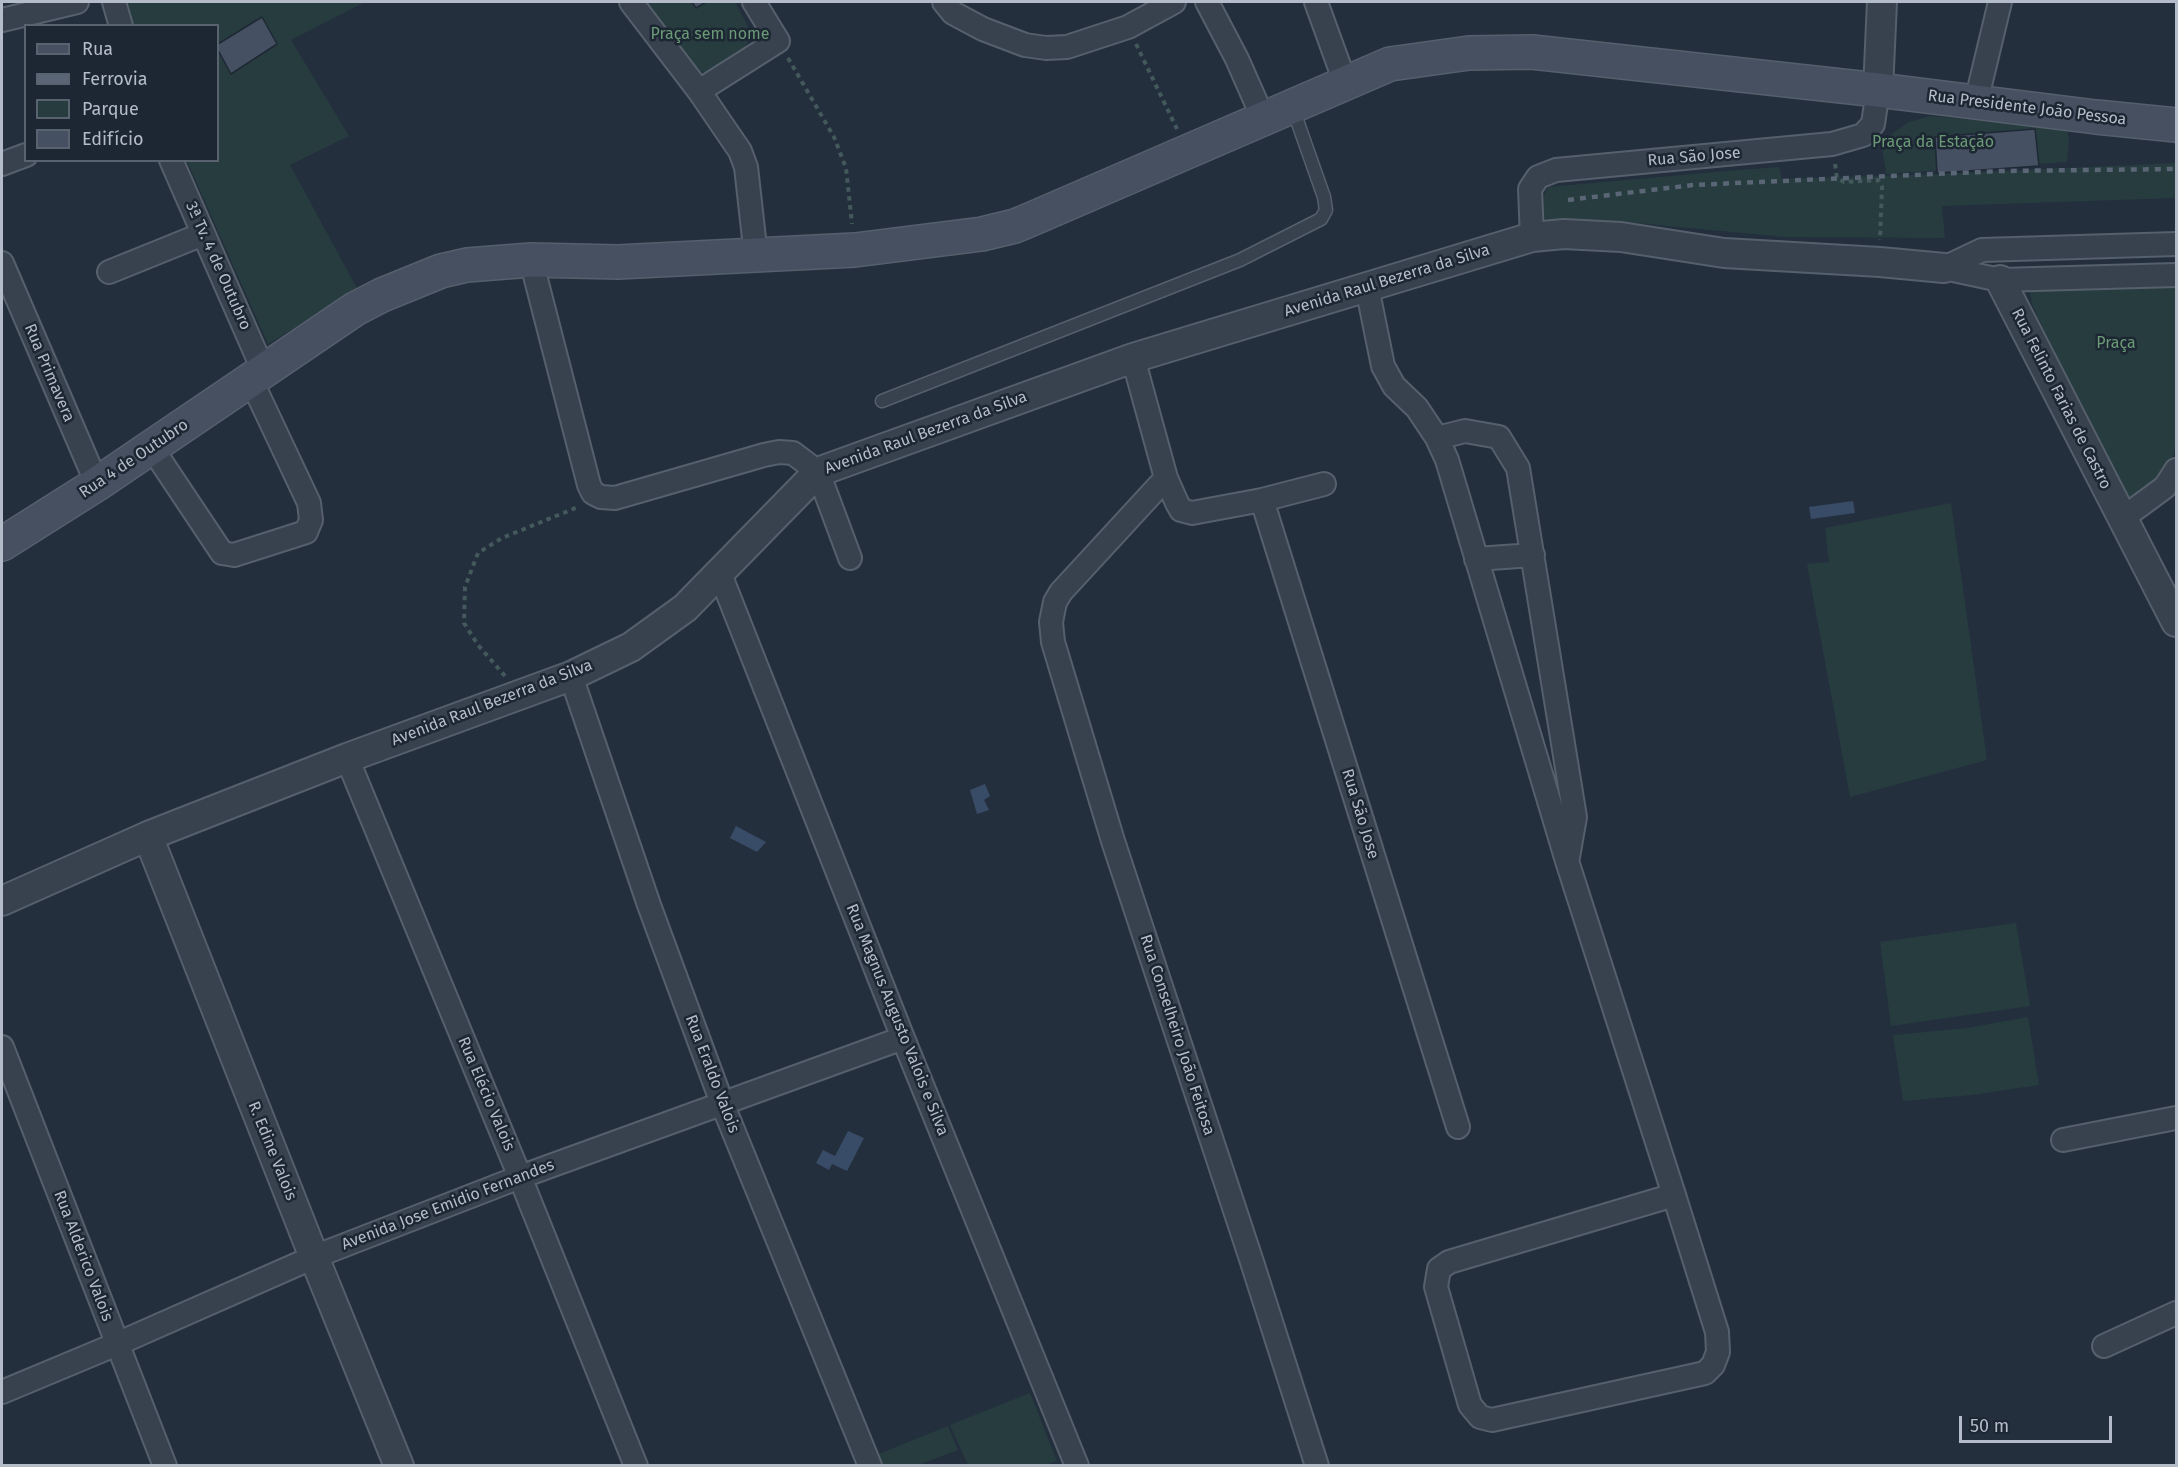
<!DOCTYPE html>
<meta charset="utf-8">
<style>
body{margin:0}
#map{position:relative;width:2178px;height:1467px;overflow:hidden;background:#242f3e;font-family:"Fira Sans",sans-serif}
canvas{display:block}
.frame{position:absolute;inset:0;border:3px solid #b4bcc9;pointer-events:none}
.legend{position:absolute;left:24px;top:24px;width:195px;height:138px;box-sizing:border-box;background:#1d2633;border:2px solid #59626f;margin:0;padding:8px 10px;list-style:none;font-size:18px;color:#b4bcc9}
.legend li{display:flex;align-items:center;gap:12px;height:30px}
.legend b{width:30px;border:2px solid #59626f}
.scale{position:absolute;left:1959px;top:1416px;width:153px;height:27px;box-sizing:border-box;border:3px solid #b4bcc9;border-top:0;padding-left:8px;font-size:18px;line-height:21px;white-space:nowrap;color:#b4bcc9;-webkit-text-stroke:4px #1d2633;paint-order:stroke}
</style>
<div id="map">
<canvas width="2178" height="1467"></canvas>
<div class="frame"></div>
<ul class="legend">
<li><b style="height:8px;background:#465061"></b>Rua</li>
<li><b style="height:8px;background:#5a6575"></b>Ferrovia</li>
<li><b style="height:16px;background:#263c3f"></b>Parque</li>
<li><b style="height:16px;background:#455162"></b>Edifício</li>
</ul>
<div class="scale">50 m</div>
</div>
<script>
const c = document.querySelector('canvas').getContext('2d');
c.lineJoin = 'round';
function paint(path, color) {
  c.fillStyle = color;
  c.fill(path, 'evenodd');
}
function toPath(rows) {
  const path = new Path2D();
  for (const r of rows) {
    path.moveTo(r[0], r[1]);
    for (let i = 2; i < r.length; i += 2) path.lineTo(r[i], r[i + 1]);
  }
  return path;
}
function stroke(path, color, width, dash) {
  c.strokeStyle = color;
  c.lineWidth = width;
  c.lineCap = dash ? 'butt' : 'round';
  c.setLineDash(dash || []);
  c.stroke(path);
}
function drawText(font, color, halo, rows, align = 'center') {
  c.font = font + ' "Fira Sans",sans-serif';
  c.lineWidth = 5;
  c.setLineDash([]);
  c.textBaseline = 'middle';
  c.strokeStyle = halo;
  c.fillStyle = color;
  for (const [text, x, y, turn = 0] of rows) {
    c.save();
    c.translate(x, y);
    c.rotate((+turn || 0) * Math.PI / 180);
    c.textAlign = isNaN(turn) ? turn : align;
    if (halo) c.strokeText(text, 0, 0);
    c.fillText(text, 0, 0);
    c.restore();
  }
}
const green = toPath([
 [125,2,365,2,291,40,349,136,290,165,358,290,268,344,187,161,218,160,218,26,132,25],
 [641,2,735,2,748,27,748,42,735,60,714,73,703,72,687,63],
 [1930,116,2049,127,2062,130,2067,132,2069,140,2067,162,1886,174,1882,147,1893,133,1909,122],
 [2175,163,2176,198,1942,206,1945,238,1785,237,1604,220,1542,224,1538,209,1548,187,1726,171,1779,167,1782,179,1937,174],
 [2176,282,2176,446,2172,460,2139,500,2128,499,2103,455,2055,356,2032,304,2030,292,2033,287],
 [1951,503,1987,760,1850,797,1807,564,1829,562,1825,528],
 [2016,923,2030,1006,1891,1026,1880,942],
 [2028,1017,2039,1085,1972,1095,1903,1101,1893,1035,1967,1028],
 [1030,1393,1057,1461,1046,1465,968,1465,950,1425],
 [948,1426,958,1450,918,1465,880,1465,876,1455]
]);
const water = toPath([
 [1853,501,1855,513,1811,519,1809,507],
 [985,784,990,796,984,800,989,810,977,814,970,790],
 [736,826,766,842,757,852,730,838],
 [848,1131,864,1138,847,1171,832,1164,829,1170,816,1163,823,1150,835,1156]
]);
const building = toPath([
 [692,2,706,2,696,8,692,2],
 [262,17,277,44,231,74,218,50,218,44,262,17],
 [2035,129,2039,166,1937,173,1935,137,2035,129]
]);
const path = toPath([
 [1136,44,1177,129],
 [788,58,834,137,846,168,852,224],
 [1835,164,1837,178,1844,182,1878,180,1882,187,1880,240],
 [505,676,478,645,464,623,465,587,478,553,502,538,578,507]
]);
const service = toPath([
 [882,401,1240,260,1321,219,1326,210,1324,197,1293,109]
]);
const minor = toPath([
 [114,2,121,26],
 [631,2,699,91,740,151,746,167,756,256],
 [944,2,953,13,983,29,1025,45,1046,48,1067,47,1128,27,1174,2],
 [1207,2,1237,59,1263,118],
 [1316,2,1345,82],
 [2,20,77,2],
 [699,91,778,41,754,2],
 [1976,102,2000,2],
 [171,160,264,372],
 [2,164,26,155],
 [1532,237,1530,189,1538,177,1556,170,1832,144,1863,135,1873,124,1878,90],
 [531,260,589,485,593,493,601,497,615,498,764,455,779,452,793,453,818,472,850,558],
 [2,263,97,484],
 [1944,268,1982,250,2176,244],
 [1944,268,2000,280,2176,275],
 [109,272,203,234],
 [1367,287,1383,366,1394,386,1417,408,1437,438,1447,460,1567,861,1674,1195,1717,1332,1718,1352,1713,1365,1705,1373,1492,1420,1480,1417,1470,1405,1436,1287,1439,1269,1449,1262,1674,1195],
 [1133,358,1166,478,1177,503,1181,510,1192,513,1262,500,1324,484],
 [1437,438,1465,431,1499,437,1518,468,1575,817,1568,857],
 [152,448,222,553,234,555,306,532,311,520,309,503,251,380],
 [1166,478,1061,592,1055,602,1051,622,1053,642,1113,841,1252,1262,1317,1466],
 [1262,500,1458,1127],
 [2123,518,2165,487,2176,470],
 [1476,559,1533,555],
 [720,574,903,1038,1077,1466],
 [571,676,649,905,722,1103,870,1466],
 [347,758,520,1177,636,1466],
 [2,1047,165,1466],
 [2063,1140,2176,1118],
 [2104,1346,2176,1313],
 [2,1392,117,1344,314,1257,520,1177,903,1038]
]);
const tertiary = toPath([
 [1878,90,1882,2],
 [2000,280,2176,622],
 [148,836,314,1257,399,1466],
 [2,901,148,836,347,758,571,676,631,647,685,608,818,472,1133,358,1532,237,1564,234,1621,237,1724,253,1880,262,1944,268]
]);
const secondary = toPath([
 [2,544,97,484,355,309,382,295,441,271,467,265,531,260,618,262,855,250,982,234,1015,226,1034,218,1390,64,1469,53,1532,52,1878,90,2096,117,2176,125]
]);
const rail = toPath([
 [1568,200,1693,185,2001,171,2176,169]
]);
const parkNames = [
 ["Praça sem nome",710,35],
 ["Praça da Estação",1933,143],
 ["Praça",2116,344]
];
const streetNames = [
 ["Rua Presidente João Pessoa",2027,108,7],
 ["Rua São Jose",1694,157,-5],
 ["3ª Tv. 4 de Outubro",218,266,66],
 ["Avenida Raul Bezerra da Silva",1387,281,-17],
 ["Rua Primavera",49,373,67],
 ["Rua Felinto Farias de Castro",2061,399,63],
 ["Avenida Raul Bezerra da Silva",926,433,-20],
 ["Rua 4 de Outubro",134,459,-34],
 ["Avenida Raul Bezerra da Silva",492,703,-21],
 ["Rua São Jose",1360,814,73],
 ["Rua Magnus Augusto Valois e Silva",897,1020,68],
 ["Rua Conselheiro João Feitosa",1177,1035,72],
 ["Rua Eraldo Valois",712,1074,69],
 ["Rua Elécio Valois",486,1094,67],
 ["R. Edine Valois",272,1151,68],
 ["Avenida Jose Emidio Fernandes",448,1205,-21],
 ["Rua Alderico Valois",83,1256,69]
];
paint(green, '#263c3f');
paint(water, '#394c67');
paint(building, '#455162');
stroke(building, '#1f2835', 1.5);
stroke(service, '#565f6c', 15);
stroke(minor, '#565f6c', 26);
stroke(tertiary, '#565f6c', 32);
stroke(secondary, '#565f6c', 36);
stroke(path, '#44595c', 4, [4.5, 4.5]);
stroke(service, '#38414e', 12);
stroke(minor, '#38414e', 22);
stroke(tertiary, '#38414e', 28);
stroke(secondary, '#465061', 33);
stroke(rail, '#5a6575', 4.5, [6, 6]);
drawText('16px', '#6b9a76', '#1d2633', parkNames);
drawText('16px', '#b4bcc9', '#1d2633', streetNames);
</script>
